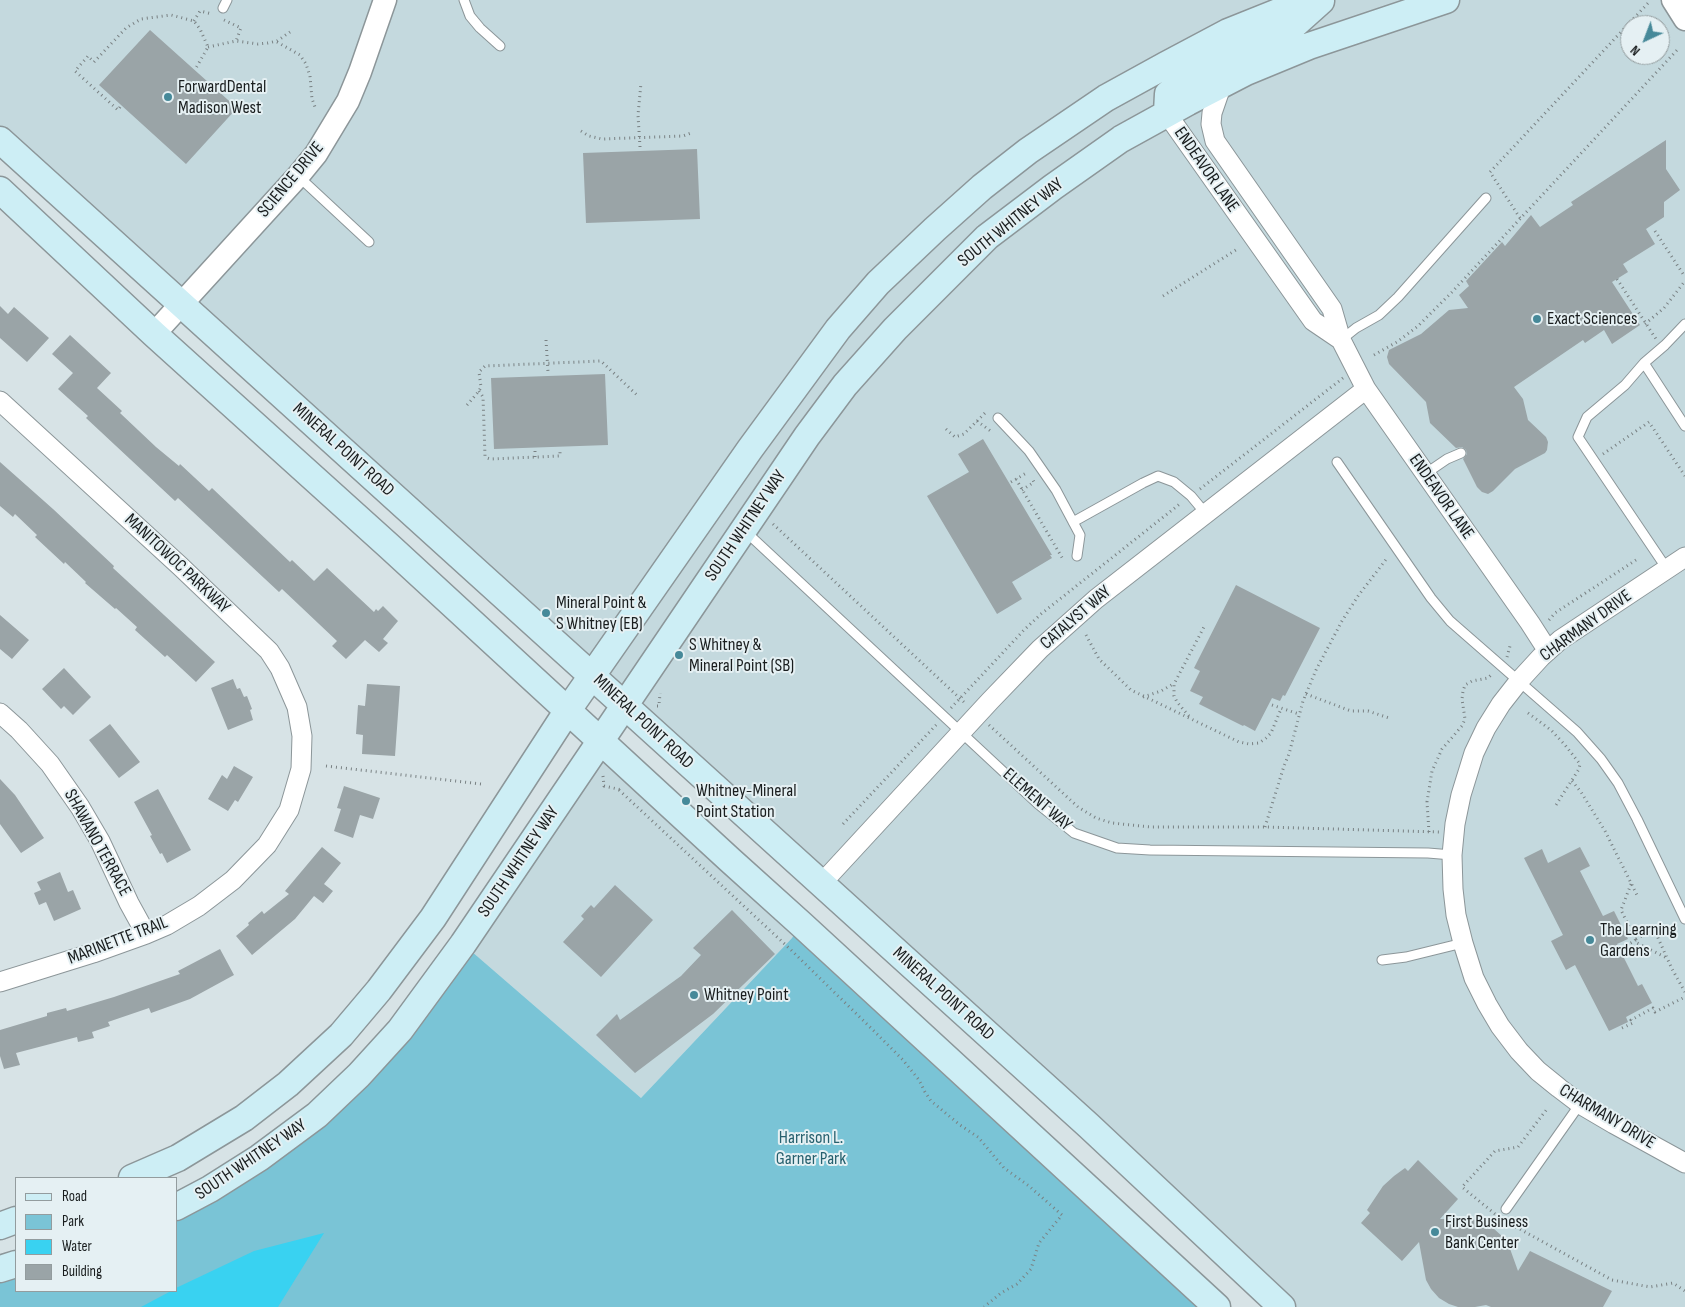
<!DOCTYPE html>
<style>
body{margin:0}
#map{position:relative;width:1685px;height:1307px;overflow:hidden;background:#d7e3e6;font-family:"Sofia Sans Condensed",sans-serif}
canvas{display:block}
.legend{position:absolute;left:15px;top:1177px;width:162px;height:115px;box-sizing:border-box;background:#e5f0f3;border:1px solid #939c9e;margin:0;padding:6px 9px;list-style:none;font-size:15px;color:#191d1e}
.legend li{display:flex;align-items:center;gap:10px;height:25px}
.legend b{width:25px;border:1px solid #939c9e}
.north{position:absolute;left:1620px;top:15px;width:50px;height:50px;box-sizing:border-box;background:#e5f0f3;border:1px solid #939c9e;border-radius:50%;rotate:223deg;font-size:14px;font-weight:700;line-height:20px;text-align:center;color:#191d1e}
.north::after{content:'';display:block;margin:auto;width:18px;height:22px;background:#468999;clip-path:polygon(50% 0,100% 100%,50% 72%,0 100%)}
</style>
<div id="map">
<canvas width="1685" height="1307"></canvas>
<ul class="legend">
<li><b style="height:6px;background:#cdeef5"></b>Road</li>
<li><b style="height:14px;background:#7ac4d6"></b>Park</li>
<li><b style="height:14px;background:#39d2f1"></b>Water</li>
<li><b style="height:14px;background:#9aa4a7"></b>Building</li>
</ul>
<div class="north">N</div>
</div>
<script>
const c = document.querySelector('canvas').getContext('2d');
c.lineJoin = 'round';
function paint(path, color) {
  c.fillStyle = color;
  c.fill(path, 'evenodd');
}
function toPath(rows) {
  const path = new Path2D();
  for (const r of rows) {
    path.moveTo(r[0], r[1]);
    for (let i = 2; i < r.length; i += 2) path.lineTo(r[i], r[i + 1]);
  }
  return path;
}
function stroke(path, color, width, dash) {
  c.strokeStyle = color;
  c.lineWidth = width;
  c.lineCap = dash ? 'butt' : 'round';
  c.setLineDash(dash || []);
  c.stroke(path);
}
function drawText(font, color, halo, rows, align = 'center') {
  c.font = font + ' "Sofia Sans Condensed",sans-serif';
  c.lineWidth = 4;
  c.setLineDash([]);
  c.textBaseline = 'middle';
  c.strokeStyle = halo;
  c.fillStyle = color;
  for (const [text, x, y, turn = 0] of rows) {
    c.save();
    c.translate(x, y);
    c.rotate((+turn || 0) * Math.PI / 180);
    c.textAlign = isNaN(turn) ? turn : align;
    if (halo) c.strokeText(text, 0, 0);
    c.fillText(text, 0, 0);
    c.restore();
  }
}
const built = toPath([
 [0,0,1685,0,1685,1307,1282,1307,0,140],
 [1630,25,1660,25,1660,55,1630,55],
 [601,741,801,924,792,938,641,1098,463,944]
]);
const green = toPath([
 [801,924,1217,1307,0,1307,0,1269,16,1264,16,1291,176,1291,176,1207,317,1115,463,944,641,1098,792,938]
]);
const water = toPath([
 [324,1233,278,1307,141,1307,171,1291,176,1291,176,1288,254,1251]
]);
const building = toPath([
 [150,30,237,108,186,164,99,85],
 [1666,140,1666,169,1680,190,1664,202,1664,217,1646,229,1655,244,1623,264,1628,272,1612,282,1640,325,1612,344,1604,330,1585,343,1583,340,1514,387,1523,399,1528,420,1546,437,1548,442,1547,450,1545,453,1515,469,1493,491,1488,494,1482,492,1477,487,1463,459,1467,454,1466,450,1462,447,1456,448,1430,423,1426,402,1389,364,1387,357,1389,350,1421,334,1449,310,1468,308,1459,295,1469,286,1466,281,1502,242,1505,246,1531,215,1540,227,1573,205,1571,202],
 [697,149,700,219,586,223,583,153],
 [0,306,8,314,14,307,49,338,27,362,0,338],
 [70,335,111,373,97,388,122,411,120,413,156,447,179,466,180,464,209,491,212,488,290,562,292,560,314,581,327,568,374,612,376,609,378,611,383,606,398,621,383,639,388,643,379,652,365,640,346,659,332,646,337,641,282,589,279,592,178,498,175,501,86,418,88,416,58,389,73,373,52,354],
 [605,374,608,445,494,449,491,378],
 [983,439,1052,555,1050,555,1052,558,1012,582,1022,599,997,614,927,496,969,472,958,454],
 [0,462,53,509,114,566,113,568,215,662,196,682,167,655,165,657,135,630,137,627,116,608,115,609,85,583,86,582,65,562,64,564,35,537,37,535,15,514,13,517,0,506],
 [1236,585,1320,628,1285,696,1283,695,1280,701,1272,698,1255,731,1244,725,1243,726,1199,704,1203,697,1190,691,1200,671,1194,668],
 [0,615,29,640,12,659,0,649],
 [64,668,91,697,73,715,64,706,61,709,42,689],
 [233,679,237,689,240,688,244,697,247,696,252,709,250,710,253,720,228,730,211,688],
 [367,684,400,686,395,756,362,754,363,735,356,734,358,705,365,706],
 [110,724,140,762,119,778,89,740],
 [234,766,253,777,238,802,235,800,228,811,208,799,222,775,227,779],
 [0,779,15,795,44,838,21,853,0,824],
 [344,786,380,798,373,819,360,815,353,838,334,831,341,809,337,808],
 [158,789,191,850,167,863,162,853,160,854,150,836,152,835,134,802],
 [322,847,341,863,324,884,333,891,323,903,314,896,295,919,252,955,236,936,249,925,248,923,262,911,264,914,289,894,285,891],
 [1580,847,1590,866,1580,871,1603,916,1614,911,1628,939,1617,944,1638,986,1642,984,1652,1003,1626,1017,1628,1022,1609,1031,1575,965,1566,970,1551,941,1563,935,1524,858,1542,849,1548,863],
 [60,872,68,892,73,890,81,909,54,921,46,902,39,905,34,893,41,890,37,882],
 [615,885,653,920,601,977,563,942,584,919,581,916,591,905,594,908],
 [732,910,775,954,713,1014,635,1073,596,1035,617,1014,620,1020,681,976,701,955,693,948],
 [220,949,234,975,190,999,151,1013,149,1008,108,1022,110,1026,92,1032,94,1038,78,1042,77,1037,16,1053,20,1065,4,1069,0,1056,0,1030,47,1016,47,1013,66,1008,67,1011,114,997,180,974,178,971],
 [1418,1160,1458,1199,1440,1219,1473,1219,1493,1228,1503,1237,1509,1246,1518,1271,1530,1251,1612,1291,1603,1307,1491,1307,1486,1305,1475,1307,1458,1307,1449,1304,1439,1298,1431,1289,1426,1280,1419,1242,1402,1261,1361,1223,1370,1213,1367,1210,1383,1186,1394,1176,1405,1168,1408,1171]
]);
const path = toPath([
 [224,20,241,28,236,41],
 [194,21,200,11,212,14],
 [277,42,300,55,306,64,310,76,312,99,315,107],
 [208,47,236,41,258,44,268,43,277,41,290,32],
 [120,107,118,110,75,71,88,56,94,62,126,28,141,19,171,15,194,21,200,29,208,47,196,68],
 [581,131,589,136,602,139,683,136,691,133],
 [640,147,638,115,641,83],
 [1520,218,1490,172,1650,1],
 [1655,231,1685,277],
 [1617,279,1656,339],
 [1163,296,1239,248],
 [1645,324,1664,308,1685,281],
 [546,340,548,372],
 [1374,355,1397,342,1418,326,1452,292,1679,48],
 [479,391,483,397,485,456,487,458,490,459,560,456,560,450],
 [467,405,479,391,481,387,479,372,485,366,601,361,638,396],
 [977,421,992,432],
 [946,429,955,437,964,434,987,411],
 [1603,454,1649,422,1685,476],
 [535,457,535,450],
 [1016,479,1064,561],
 [1011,482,1028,472],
 [1200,489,1343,378],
 [1022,490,1034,482,1033,480],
 [773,524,966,704],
 [1549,620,1555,613,1636,560],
 [1086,635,1099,659,1131,690,1239,742,1249,744,1259,743,1266,738,1271,733,1281,709],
 [1507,657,1510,646],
 [1306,694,1351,711,1368,711,1389,718],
 [1143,697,1161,691,1173,684],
 [1272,705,1299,714],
 [657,706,659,706,660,693],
 [951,708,1024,630,1041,614,1181,503],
 [1528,713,1551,730,1565,745,1580,764,1579,769,1556,805],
 [1189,716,1177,702,1174,696,1174,684,1205,625],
 [989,725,1078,807,1096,818,1112,823,1151,827,1265,827,1439,832],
 [326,766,481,784],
 [603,776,604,786,622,790],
 [1572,781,1581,792,1605,831,1637,895],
 [619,790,790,949,874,1031,903,1060,919,1080,925,1092,931,1101,960,1125,978,1137,1004,1168,1029,1186,1062,1215,1039,1243,1031,1269,1017,1284,1001,1293,984,1307],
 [843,824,937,724],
 [1265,827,1284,766,1289,754,1303,701,1316,670,1342,621,1358,596,1388,557],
 [1429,832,1427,802,1432,771,1442,749,1462,726,1465,719,1462,699,1463,691,1465,685,1472,681,1488,678,1493,673],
 [1631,884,1621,910,1637,943,1667,958],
 [1636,939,1654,929,1672,969,1685,992],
 [1622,948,1636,940],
 [1622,1028,1633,1023,1631,1020,1653,1008,1655,1012,1685,997],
 [1495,1214,1462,1187,1495,1151,1518,1147,1547,1109],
 [1507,1222,1612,1280,1650,1287,1673,1283,1685,1291]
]);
const service = toPath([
 [464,0,470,16,480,28,500,46],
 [223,8,227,0],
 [298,176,369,242],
 [1341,340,1356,328,1379,315,1398,297,1486,198],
 [1644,363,1685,426],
 [998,418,1029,451,1056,490,1080,535,1077,556],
 [1337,462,1431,598,1450,621,1561,718,1577,732,1601,759,1618,783,1637,819,1685,919],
 [1425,474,1447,459,1461,453],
 [1073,522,1143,483,1158,476,1174,482,1191,496,1206,514],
 [745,531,1038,804,1074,833,1117,848,1150,850,1428,853,1452,855],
 [1667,569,1578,437,1587,417,1625,385,1644,363,1665,345,1685,324],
 [1382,960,1406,957,1463,943],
 [1506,1209,1580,1104]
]);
const minor = toPath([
 [1222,84,1212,113,1211,124,1215,141,1332,309,1341,340,1366,389,1530,623,1548,651],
 [1167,114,1313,321,1341,340],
 [0,401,180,566,269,651,280,668,297,707,302,736,301,769,289,810,267,845,233,880,199,906,167,925,146,934,93,953,0,982],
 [1685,557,1560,640,1541,657,1519,681,1501,704,1486,728,1474,753,1461,795,1455,824,1452,855,1453,889,1456,915,1463,943,1474,978,1487,1004,1500,1026,1519,1051,1538,1071,1559,1088,1580,1104,1614,1124,1685,1163],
 [0,713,19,730,50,764,80,807,100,841,129,903,146,934],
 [821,884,990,701,1040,649,1096,599,1366,389]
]);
const tertiary = toPath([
 [1673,0,1685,19],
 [154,334,298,176,316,154,348,101,360,72,385,0]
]);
const secondary = toPath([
 [1167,112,1168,94,1198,73,1283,35,1321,1],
 [0,140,1089,1126,1282,1307],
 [0,190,154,334,390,547,730,860,801,924,1217,1307],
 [132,1178,178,1158,244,1118,288,1084,341,1035,379,990,433,918,568,710,750,449,838,329,878,283,935,229,982,187,1028,151,1106,98,1166,65,1228,32,1308,0],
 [176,1207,210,1189,259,1158,317,1115,359,1075,400,1030,463,944,807,436,845,385,895,329,987,237,1053,187,1121,139,1188,102,1246,72,1309,46,1446,0],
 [0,1226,16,1220],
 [0,1269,16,1264]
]);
const markers = [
 [168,97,5,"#468999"],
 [1537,319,5,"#468999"],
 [546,613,5,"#468999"],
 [679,655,5,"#468999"],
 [686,801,5,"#468999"],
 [1590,940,5,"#468999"],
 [694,995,5,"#468999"],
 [1435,1232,5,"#468999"]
];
const poiNames = [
 ["ForwardDental",178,87],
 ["Madison West",178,108],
 ["Exact Sciences",1547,319],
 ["Mineral Point &",556,603],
 ["S Whitney (EB)",556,624],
 ["S Whitney &",689,645],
 ["Mineral Point (SB)",689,666],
 ["Whitney-Mineral",696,791],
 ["Point Station",696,812],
 ["The Learning",1600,930],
 ["Gardens",1600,951],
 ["Whitney Point",704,995],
 ["First Business",1445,1222],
 ["Bank Center",1445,1243]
];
const streetNames = [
 ["ENDEAVOR LANE",1206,170,55],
 ["SCIENCE DRIVE",291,180,-50],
 ["SOUTH WHITNEY WAY",1011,223,-39],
 ["MINERAL POINT ROAD",343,450,42],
 ["ENDEAVOR LANE",1441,497,55],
 ["SOUTH WHITNEY WAY",746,526,-56],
 ["MANITOWOC PARKWAY",177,564,43],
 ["CATALYST WAY",1076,618,-41],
 ["CHARMANY DRIVE",1586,626,-36],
 ["MINERAL POINT ROAD",643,722,43],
 ["ELEMENT WAY",1037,800,41],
 ["SHAWANO TERRACE",97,843,61],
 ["SOUTH WHITNEY WAY",519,862,-56],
 ["MARINETTE TRAIL",118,941,-21],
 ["MINERAL POINT ROAD",943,994,42],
 ["CHARMANY DRIVE",1607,1117,31],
 ["SOUTH WHITNEY WAY",251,1160,-34]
];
const parkNames = [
 ["Harrison L.",811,1138],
 ["Garner Park",811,1159]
];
paint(built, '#c4d9de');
paint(green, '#7ac4d6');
paint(water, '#39d2f1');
paint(building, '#9aa4a7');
stroke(service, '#8c9699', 11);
stroke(minor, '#8c9699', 21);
stroke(tertiary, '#8c9699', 25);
stroke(secondary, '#8c9699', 29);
stroke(path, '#798183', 3, [1, 4]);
stroke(service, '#fff', 9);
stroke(minor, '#fff', 19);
stroke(tertiary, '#fff', 22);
stroke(secondary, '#cdeef5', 26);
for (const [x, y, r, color] of markers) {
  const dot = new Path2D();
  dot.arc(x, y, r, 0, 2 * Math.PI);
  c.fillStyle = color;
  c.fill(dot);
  stroke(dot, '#e5f0f3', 2);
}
drawText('18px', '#191d1e', '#e5f0f3', poiNames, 'left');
drawText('18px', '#191d1e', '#e5f0f3', streetNames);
drawText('18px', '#26606e', '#e5f0f3', parkNames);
</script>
